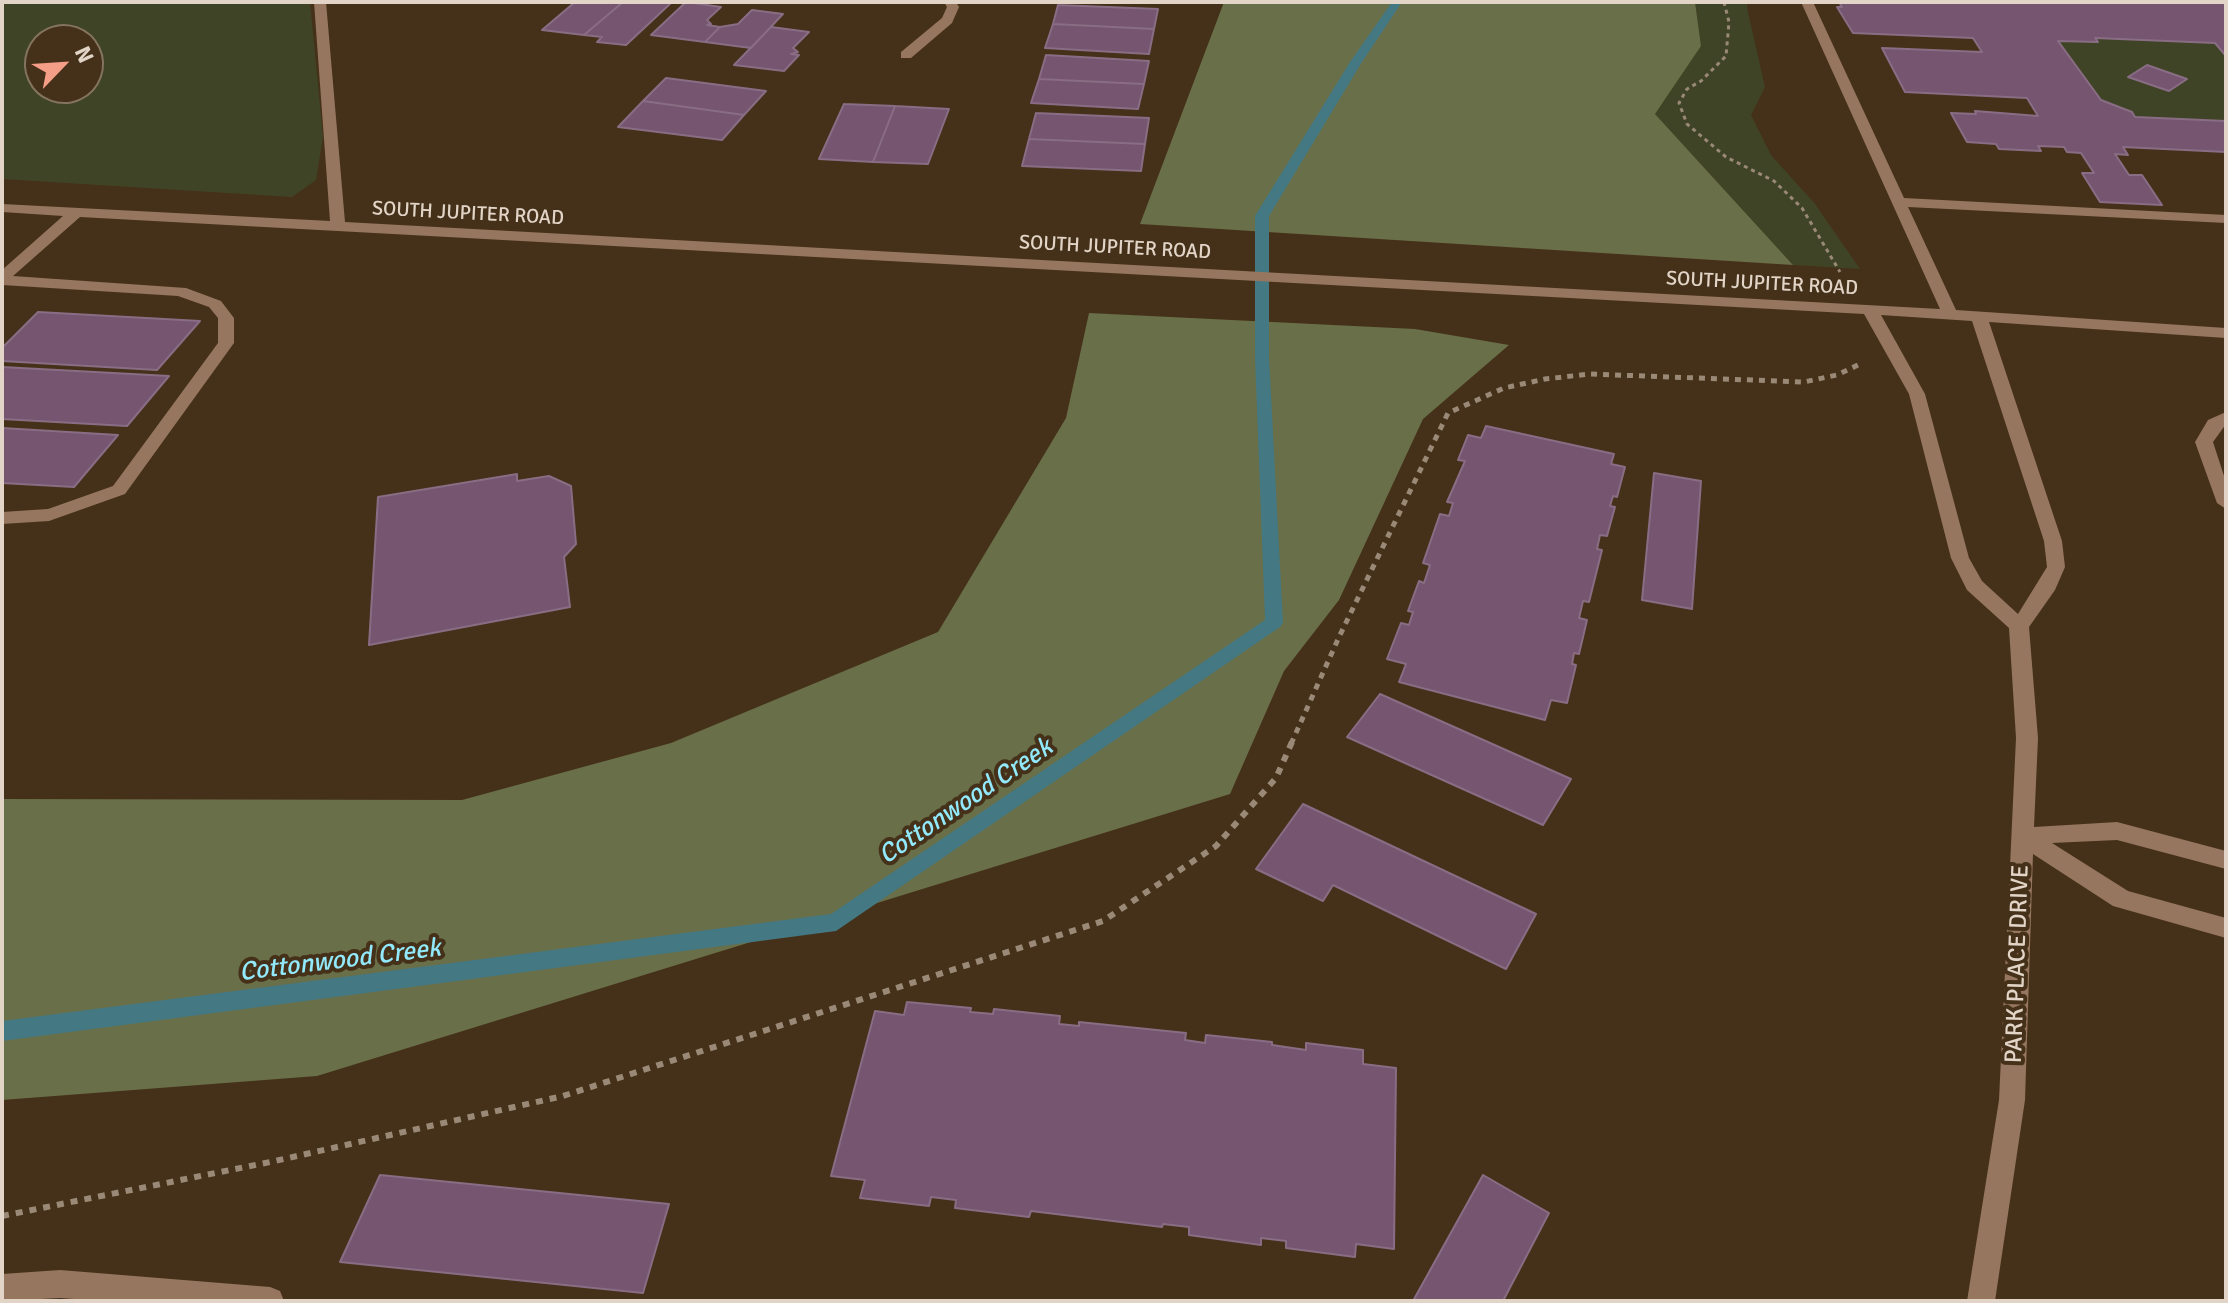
<!DOCTYPE html>
<style>
body{margin:0}
#map{position:relative;width:2228px;height:1303px;overflow:hidden;background:#453119;font-family:Signika,sans-serif}
canvas{display:block}
.frame{position:absolute;inset:0;border:4px solid #e2d5c7;pointer-events:none}
.north{position:absolute;left:24px;top:24px;width:80px;height:80px;box-sizing:border-box;background:#453119;border:2px solid #84735f;border-radius:50%;rotate:65deg;font-size:22px;font-weight:700;line-height:32px;text-align:center;color:#e2d5c7}
.north::after{content:'';display:block;margin:auto;width:28px;height:36px;background:#f49e87;clip-path:polygon(50% 0,100% 100%,50% 72%,0 100%)}
</style>
<div id="map">
<canvas width="2228" height="1303"></canvas>
<div class="frame"></div>
<div class="north">N</div>
</div>
<script>
const c = document.querySelector('canvas').getContext('2d');
c.lineJoin = 'round';
function paint(path, color) {
  c.fillStyle = color;
  c.fill(path, 'evenodd');
}
function toPath(rows) {
  const path = new Path2D();
  for (const r of rows) {
    path.moveTo(r[0], r[1]);
    for (let i = 2; i < r.length; i += 2) path.lineTo(r[i], r[i + 1]);
  }
  return path;
}
function stroke(path, color, width, dash) {
  c.strokeStyle = color;
  c.lineWidth = width;
  c.lineCap = dash ? 'butt' : 'round';
  c.setLineDash(dash || []);
  c.stroke(path);
}
function drawText(font, color, halo, rows, align = 'center') {
  c.font = font + ' Signika,sans-serif';
  c.lineWidth = 8;
  c.setLineDash([]);
  c.textBaseline = 'middle';
  c.strokeStyle = halo;
  c.fillStyle = color;
  for (const [text, x, y, turn = 0] of rows) {
    c.save();
    c.translate(x, y);
    c.rotate((+turn || 0) * Math.PI / 180);
    c.textAlign = isNaN(turn) ? turn : align;
    if (halo) c.strokeText(text, 0, 0);
    c.fillText(text, 0, 0);
    c.restore();
  }
}
const green = toPath([
 [2,2,310,2,323,137,316,180,292,197,2,179],
 [40,40,88,40,88,88,40,88],
 [1695,2,1748,2,1747,8,1765,87,1751,115,1771,155,1815,204,1860,269,1793,265,1655,114,1701,46],
 [2095,38,2215,43,2226,56,2226,121,2135,117,2132,112,2101,100,2058,41,2097,42]
]);
const forest = toPath([
 [1224,2,1695,2,1701,46,1655,114,1793,265,1140,224],
 [1089,313,1415,329,1509,345,1423,419,1339,600,1284,671,1230,794,317,1076,2,1100,2,799,462,800,671,743,938,632,1066,418]
]);
const stream = toPath([
 [1392,2,1402,2,1362,62,1269,216,1269,357,1283,623,1280,627,836,931,2,1041,2,1021,831,914,1265,620,1255,357,1255,216,1350,62,1392,2]
]);
const building = toPath([
 [575,2,623,2,584,35,542,30,575,2],
 [623,2,672,2,626,45,597,42,602,37,584,35,623,2],
 [686,2,721,7,707,20,711,24,707,25,720,27,705,42,651,35,686,2],
 [1839,2,2226,2,2226,56,2215,43,2095,38,2098,42,2058,41,2101,100,2132,112,2135,117,2226,121,2226,152,2123,147,2128,155,2115,154,2129,175,2142,175,2162,205,2100,202,2082,173,2094,173,2081,153,2067,152,2064,147,2038,146,2041,151,1999,149,1996,144,1967,142,1951,113,1976,114,1975,111,2038,116,2027,98,1905,92,1882,48,1982,52,1973,38,1853,33,1837,7,1842,7,1839,2],
 [1058,5,1158,9,1154,29,1053,24,1058,5],
 [752,10,783,14,751,48,705,42,720,27,738,24,752,10],
 [1053,24,1154,29,1149,54,1045,48,1053,24],
 [771,27,809,32,793,48,798,52,791,54,799,55,784,71,734,65,771,27],
 [1046,55,1149,61,1144,84,1039,79,1046,55],
 [2147,65,2187,79,2169,91,2128,77,2147,65],
 [666,78,766,91,744,115,643,101,666,78],
 [1039,79,1144,84,1138,109,1031,103,1039,79],
 [643,101,744,115,722,140,618,127,643,101],
 [844,104,895,106,873,162,819,159,844,104],
 [895,106,949,109,928,164,873,162,895,106],
 [1036,113,1149,118,1145,144,1029,139,1036,113],
 [1029,139,1145,144,1141,171,1022,166,1029,139],
 [38,312,200,321,157,370,2,361,2,348,38,312],
 [2,367,169,376,127,426,2,419,2,367],
 [1486,426,1614,454,1611,464,1625,467,1617,497,1613,496,1610,506,1615,507,1607,536,1600,535,1597,549,1602,550,1589,602,1583,601,1579,618,1587,620,1579,654,1574,653,1572,664,1576,665,1567,703,1551,700,1545,720,1399,682,1406,664,1387,659,1401,623,1409,625,1413,612,1408,611,1419,581,1424,583,1430,565,1423,563,1440,514,1449,516,1453,503,1447,502,1465,461,1458,460,1468,435,1481,438,1486,426],
 [2,428,118,435,74,487,2,483,2,428],
 [1654,473,1701,481,1692,609,1642,600,1654,473],
 [517,474,517,481,549,476,571,486,576,544,564,557,570,607,369,645,378,497,517,474],
 [1380,694,1571,779,1543,825,1347,737,1380,694],
 [1303,804,1536,914,1506,969,1333,885,1323,901,1256,869,1303,804],
 [907,1002,971,1008,970,1012,993,1014,994,1009,1060,1016,1059,1024,1079,1026,1079,1022,1186,1033,1185,1040,1205,1043,1206,1035,1272,1042,1272,1045,1306,1050,1306,1043,1363,1050,1363,1064,1396,1068,1394,1249,1356,1244,1355,1257,1286,1248,1286,1241,1261,1238,1261,1245,1189,1235,1189,1227,1163,1224,1162,1227,1031,1211,1029,1217,955,1208,956,1200,931,1197,929,1206,860,1198,865,1180,831,1176,875,1011,904,1015,907,1002],
 [380,1175,669,1204,643,1293,340,1262,380,1175],
 [1483,1175,1549,1213,1503,1301,1413,1301,1483,1175]
]);
const pathFar2 = toPath([
 [1724,2,1729,22,1726,56,1701,81,1687,89,1679,103,1687,124,1726,157,1774,181,1802,208,1840,272]
]);
const pathFar1 = toPath([
 [1291,744,1339,637,1448,413,1504,388,1545,379,1590,374,1804,382,1837,375,1858,365]
]);
const path = toPath([
 [2,1216,275,1161,563,1096,1103,921,1216,846,1276,778,1292,742]
]);
const minor = toPath([
 [314,2,326,2,345,222,1940,309,1801,2,1813,2,1904,198,2226,215,2226,223,1908,207,1956,310,2226,328,2226,338,1989,322,2062,541,2065,567,2055,590,2029,627,2038,738,2034,827,2117,822,2226,851,2226,869,2117,840,2052,843,2128,891,2226,918,2226,938,2113,906,2033,854,2025,1100,1995,1301,1967,1301,1999,1100,2016,738,2009,628,1967,590,1951,558,1909,394,1864,314,80,217,13,276,186,288,221,301,234,318,234,343,125,494,49,521,2,524,2,512,48,509,113,486,218,343,218,318,209,307,178,296,2,285,2,270,63,216,2,212,2,204,330,221,314,2],
 [1881,315,1972,321,2044,541,2047,567,2018,614,1982,581,1969,558,1925,394,1881,315],
 [944,2,956,2,959,7,952,23,911,58,901,58,901,52,942,18,947,7,944,2],
 [2226,412,2226,424,2213,442,2226,482,2226,509,2217,503,2195,442,2208,420,2226,412],
 [60,1270,270,1287,280,1291,284,1301,102,1301,60,1298,2,1301,2,1274,60,1270]
]);
const farStreetnames = [
 ["SOUTH JUPITER ROAD",468,214,3],
 ["SOUTH JUPITER ROAD",1115,248,3],
 ["SOUTH JUPITER ROAD",1762,284,3]
];
const streetNames = [
 ["PARK PLACE DRIVE",2018,964,-88]
];
const waterNames = [
 ["Cottonwood Creek",966,802,-34],
 ["Cottonwood Creek",340,961,-7]
];
paint(green, '#404426');
paint(forest, '#696f48');
paint(stream, '#447883');
paint(building, '#75556f');
stroke(building, '#896d84', 2);
stroke(pathFar2, '#998976', 3, [4, 4]);
stroke(pathFar1, '#998976', 5, [6, 6]);
stroke(path, '#998976', 6, [7, 7]);
paint(minor, '#96765e');
drawText('20px', '#e2d5c7', '#453119', farStreetnames);
drawText('24px', '#e2d5c7', '#453119', streetNames);
drawText('italic 26px', '#92e9fc', '#453119', waterNames);
</script>
